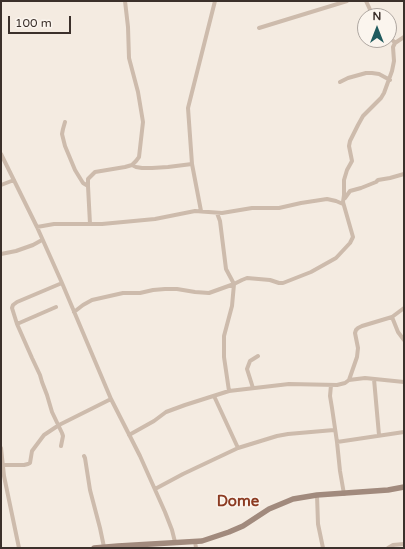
<!DOCTYPE html>
<style>
body{margin:0}
#map{position:relative;width:405px;height:549px;overflow:hidden;background:#f4ebe1;font-family:"Varela Round",sans-serif}
canvas{display:block}
.frame{position:absolute;inset:0;border:2px solid #3b302b;pointer-events:none}
.north{position:absolute;left:357px;top:8px;width:40px;height:40px;box-sizing:border-box;background:#fbf5ee;border:1px solid #aea6a0;border-radius:50%;rotate:0deg;font-size:11px;font-weight:700;line-height:16px;text-align:center;color:#3b302b}
.north::after{content:'';display:block;margin:auto;width:14px;height:18px;background:#1f5a5e;clip-path:polygon(50% 0,100% 100%,50% 72%,0 100%)}
.scale{position:absolute;left:8px;top:16px;width:63px;height:18px;box-sizing:border-box;border:2px solid #3b302b;border-top:0;padding-left:5px;font-size:12px;line-height:14px;white-space:nowrap;color:#3b302b;-webkit-text-stroke:3px #fbf5ee;paint-order:stroke}
</style>
<div id="map">
<canvas width="405" height="549"></canvas>
<div class="frame"></div>
<div class="north">N</div>
<div class="scale">100 m</div>
</div>
<script>
const c = document.querySelector('canvas').getContext('2d');
c.lineJoin = 'round';
function toPath(rows) {
  const path = new Path2D();
  for (const r of rows) {
    path.moveTo(r[0], r[1]);
    for (let i = 2; i < r.length; i += 2) path.lineTo(r[i], r[i + 1]);
  }
  return path;
}
function stroke(path, color, width, dash) {
  c.strokeStyle = color;
  c.lineWidth = width;
  c.lineCap = dash ? 'butt' : 'round';
  c.setLineDash(dash || []);
  c.stroke(path);
}
function drawText(font, color, halo, rows, align = 'center') {
  c.font = font + ' "Varela Round",sans-serif';
  c.lineWidth = 3;
  c.setLineDash([]);
  c.textBaseline = 'middle';
  c.strokeStyle = halo;
  c.fillStyle = color;
  for (const [text, x, y, turn = 0] of rows) {
    c.save();
    c.translate(x, y);
    c.rotate((+turn || 0) * Math.PI / 180);
    c.textAlign = isNaN(turn) ? turn : align;
    if (halo) c.strokeText(text, 0, 0);
    c.fillText(text, 0, 0);
    c.restore();
  }
}
const street = toPath([
 [366,1,373,16],
 [259,28,347,1],
 [389,36,395,43],
 [340,82,348,78,366,73,372,73,379,74,390,80],
 [65,122,63,129,62,134,65,146,75,170,83,183,88,186],
 [1,154,37,227,62,283,111,399,140,456,165,512,172,530,175,542],
 [132,165,136,167,142,168,152,168,168,167,192,164],
 [1,185,14,180],
 [345,198,350,191,361,188,376,182,378,180,390,178,404,174],
 [201,211,192,164,188,108,215,1],
 [217,213,220,221,226,269,234,284,232,306,224,336,224,357,229,391],
 [90,224,88,186,88,179,95,172,125,167,132,165,136,161,139,157,143,122,138,92,129,58,128,27,125,1],
 [37,227,54,224,102,224,155,219,195,211,222,213,252,208,279,208,301,203,327,199,336,201,343,204],
 [1,254,16,251,33,245,42,240],
 [74,312,83,305,92,300,123,293,140,293,153,290,165,289,177,289,195,292,209,293,234,284,242,280,247,278,270,280,279,283,283,283,311,272,336,258,350,243,353,237,343,202,344,195,344,180,347,170,352,161,349,146,350,141,358,125,363,116,381,98,384,93,392,71,394,61,393,47,395,43,404,37],
 [392,317,398,332,404,340],
 [17,324,56,307],
 [374,379,379,435],
 [349,380,357,357,358,348,355,333,356,330,358,328,362,326,392,317,404,308],
 [331,385,330,396,332,408,337,442,340,471,344,494],
 [253,388,247,369,250,361,258,356],
 [214,396,238,448],
 [129,435,154,421,166,412,185,405,229,391,289,384,337,385,345,383,349,380,365,378,404,382],
 [337,442,404,432],
 [61,446,63,436,62,433,52,412,47,395,42,382,40,375,32,358,17,324,12,308,13,305,17,302,62,283],
 [1,448,4,476,19,548],
 [84,456,85,458,90,490,100,528,104,547],
 [3,465,24,465,28,464,30,463,32,451,44,435,59,425,111,399],
 [155,489,183,474,238,448,277,436,288,434,334,430],
 [317,495,318,524,323,548],
 [195,541,196,548],
 [388,548,393,545,404,544]
]);
const secondary = toPath([
 [94,548,118,546,202,541,229,532,243,526,269,509,293,499,317,495,388,490,404,487]
]);
const quarterNames = [
 ["Dome",238,502]
];
stroke(street, '#cdbbac', 4);
stroke(secondary, '#a18a7d', 5.5);
drawText('bold 15px', '#8c3b22', '#fbf5ee', quarterNames);
</script>
